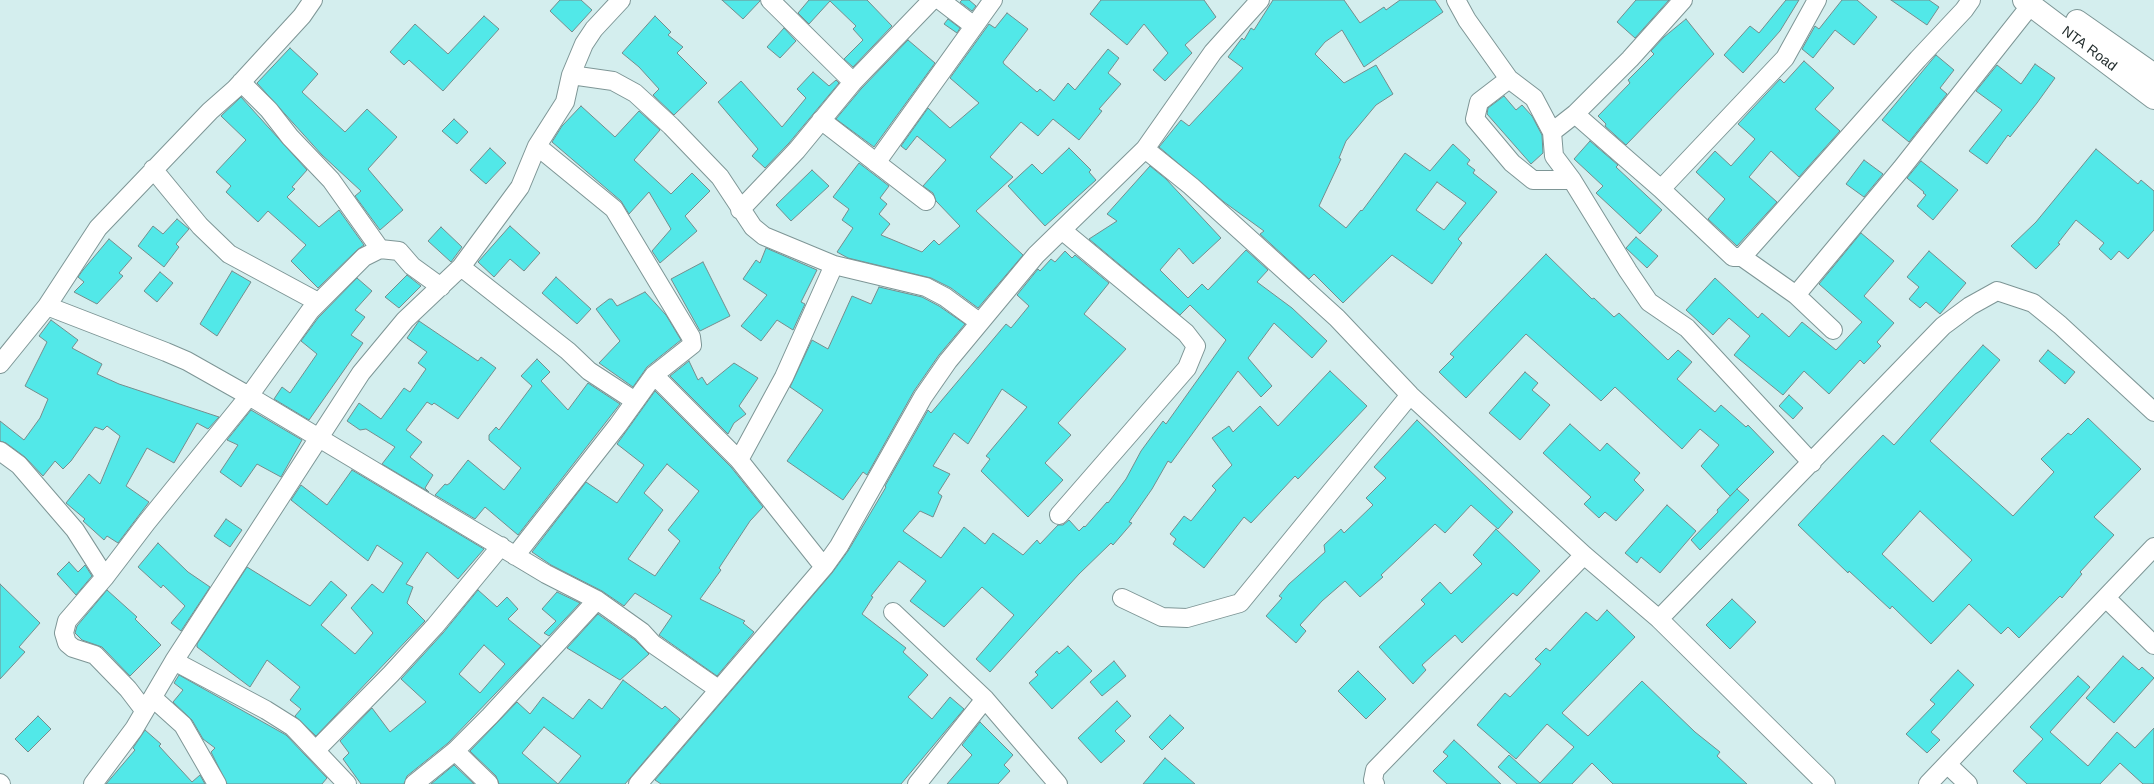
<!DOCTYPE html>
<style>
body{margin:0}
canvas{display:block;background:#d4eeee}
</style>
<canvas width="2154" height="784"></canvas>
<script>
const c = document.querySelector('canvas').getContext('2d');
c.lineJoin = 'round';
function paint(path, color) {
  c.fillStyle = color;
  c.fill(path, 'evenodd');
}
function toPath(rows) {
  const path = new Path2D();
  for (const r of rows) {
    path.moveTo(r[0], r[1]);
    for (let i = 2; i < r.length; i += 2) path.lineTo(r[i], r[i + 1]);
  }
  return path;
}
function stroke(path, color, width, dash) {
  c.strokeStyle = color;
  c.lineWidth = width;
  c.lineCap = dash ? 'butt' : 'round';
  c.setLineDash(dash || []);
  c.stroke(path);
}
function drawText(font, color, halo, rows, align = 'center') {
  c.font = font + ' Helvetica,sans-serif';
  c.lineWidth = 4;
  c.setLineDash([]);
  c.textBaseline = 'middle';
  c.strokeStyle = halo;
  c.fillStyle = color;
  for (const [text, x, y, turn = 0] of rows) {
    c.save();
    c.translate(x, y);
    c.rotate((+turn || 0) * Math.PI / 180);
    c.textAlign = isNaN(turn) ? turn : align;
    if (halo) c.strokeText(text, 0, 0);
    c.fillText(text, 0, 0);
    c.restore();
  }
}
const building = toPath([
 [560,0,581,0,592,10,572,32,550,11,560,0],
 [722,0,760,0,760,1,743,19,722,0],
 [809,0,867,0,892,26,853,67,844,59,863,40,853,29,856,26,830,1,809,24,798,13,809,0],
 [962,0,969,0,976,6,972,11,960,2,962,0],
 [1101,0,1204,0,1216,17,1185,45,1192,53,1165,81,1153,70,1168,53,1144,24,1127,45,1090,14,1101,0],
 [1273,0,1344,0,1360,23,1384,7,1386,10,1400,0,1435,0,1443,12,1364,67,1342,30,1325,42,1315,54,1344,83,1376,65,1393,94,1376,105,1346,141,1339,158,1341,159,1319,206,1346,228,1361,210,1362,211,1405,153,1430,171,1453,144,1470,160,1467,164,1475,170,1473,173,1497,192,1458,239,1462,243,1432,284,1392,255,1343,303,1314,274,1309,279,1260,234,1264,231,1224,202,1159,147,1181,120,1189,126,1243,68,1228,57,1242,38,1244,40,1251,28,1254,30,1273,0],
 [1437,182,1466,203,1444,230,1416,210,1437,182],
 [1636,0,1669,0,1635,38,1617,22,1636,0],
 [1786,0,1799,0,1780,31,1743,73,1724,55,1750,26,1759,33,1786,0],
 [1842,0,1857,0,1877,17,1854,45,1835,30,1813,58,1802,49,1815,26,1819,29,1842,0],
 [1891,0,1929,0,1939,7,1927,25,1891,0],
 [1007,13,1028,29,1003,62,1004,64,1037,92,1040,89,1054,101,1068,83,1075,90,1108,49,1119,58,1108,73,1121,84,1099,109,1102,111,1079,140,1053,119,1038,136,1021,122,990,157,1013,177,976,211,1023,255,978,308,951,288,931,278,848,258,837,252,853,228,842,220,849,209,833,197,859,163,889,186,880,198,887,204,879,214,890,224,881,235,922,252,934,240,939,245,960,226,936,201,933,193,923,186,946,160,917,136,906,150,901,146,928,108,950,128,979,103,950,78,989,24,995,28,1007,13],
 [484,16,499,29,443,91,409,60,404,65,390,52,415,24,448,54,484,16],
 [655,16,671,32,668,35,683,47,677,53,707,83,674,115,653,95,659,89,639,67,622,53,655,16],
 [948,19,960,28,957,33,944,24,948,19],
 [1686,19,1714,54,1626,145,1605,126,1606,124,1598,116,1630,83,1628,80,1654,54,1651,51,1664,37,1686,19],
 [784,28,796,41,780,58,767,47,784,28],
 [908,40,935,63,874,147,836,119,861,89,908,40],
 [290,48,318,74,302,92,345,132,367,109,397,137,368,169,403,210,380,230,355,196,361,191,322,155,257,83,290,48],
 [1936,55,1954,70,1940,88,1947,94,1909,142,1882,120,1936,55],
 [1804,61,1834,88,1815,109,1840,131,1799,177,1771,151,1749,177,1777,202,1737,246,1708,219,1725,199,1696,172,1715,151,1731,166,1755,139,1738,124,1780,79,1784,83,1804,61],
 [2035,64,2055,78,2037,103,2010,137,2008,135,1987,164,1969,151,2002,110,1976,91,1997,65,2021,84,2035,64],
 [813,72,829,86,836,80,839,83,789,143,765,168,752,156,758,149,718,102,741,81,782,127,806,98,797,89,813,72],
 [1504,96,1516,110,1522,105,1532,116,1542,135,1543,153,1531,164,1487,114,1488,108,1504,96],
 [241,97,307,170,292,187,295,189,287,197,319,227,339,210,364,245,357,250,318,288,291,261,306,245,268,211,258,222,226,192,231,186,216,172,246,140,221,116,241,97],
 [581,106,615,137,639,111,660,130,634,160,671,194,692,173,710,191,685,216,697,231,660,263,652,251,671,229,649,192,629,214,621,201,552,142,562,126,581,106],
 [454,119,468,132,457,144,442,131,454,119],
 [1590,141,1618,165,1616,167,1662,210,1640,234,1596,193,1603,186,1574,159,1590,141],
 [490,148,506,163,486,184,470,170,490,148],
 [1069,148,1091,170,1089,172,1096,180,1045,226,1008,186,1032,164,1042,174,1069,148],
 [2096,149,2138,184,2141,180,2154,191,2154,230,2128,259,2119,251,2111,260,2099,249,2104,243,2076,220,2058,243,2060,244,2036,269,2011,246,2036,222,2096,149],
 [1864,160,1883,174,1864,197,1846,184,1864,160],
 [1921,161,1958,190,1933,220,1917,206,1926,195,1923,193,1924,192,1907,178,1921,161],
 [1150,166,1166,179,1221,238,1193,264,1179,248,1160,270,1188,298,1202,284,1208,290,1246,250,1268,270,1257,282,1292,308,1327,341,1312,358,1274,323,1248,358,1272,386,1261,397,1238,371,1171,463,1168,461,1152,489,1129,522,1132,523,1113,545,1111,543,1079,574,990,672,976,659,1014,615,982,587,944,627,910,601,926,581,899,561,871,596,873,597,862,614,906,648,903,652,928,675,908,697,932,719,950,697,964,709,901,784,661,784,655,780,832,573,848,551,886,487,885,486,928,410,931,413,1006,324,1011,328,1029,306,1017,295,1038,269,1040,271,1051,259,1055,262,1065,251,1072,258,1075,255,1109,283,1084,314,1126,349,1058,423,1071,435,1045,463,1063,480,1028,517,981,471,990,459,986,456,1027,407,1002,389,968,444,954,433,933,466,950,474,938,493,942,496,933,517,920,511,903,531,941,558,964,527,985,544,993,533,1023,555,1037,540,1040,544,1058,525,1063,525,1069,520,1079,531,1084,526,1085,527,1107,502,1108,503,1126,479,1141,451,1163,421,1166,424,1226,340,1190,305,1180,315,1089,239,1117,221,1107,214,1150,166],
 [812,170,829,186,791,221,776,205,812,170],
 [177,219,189,229,176,244,179,247,164,267,138,246,153,226,163,234,177,219],
 [510,226,540,253,524,271,510,259,494,277,478,262,510,226],
 [441,227,462,247,451,262,428,241,441,227],
 [1861,233,1894,261,1864,296,1894,323,1877,342,1881,346,1864,364,1860,360,1829,394,1804,371,1783,395,1734,355,1750,336,1729,318,1713,335,1686,310,1715,278,1758,318,1762,313,1789,337,1802,322,1836,350,1862,322,1819,284,1861,233],
 [1636,237,1658,256,1647,268,1626,248,1636,237],
 [109,239,132,258,119,273,123,276,97,304,74,292,84,282,78,277,83,270,109,239],
 [766,248,817,270,801,302,805,304,793,330,777,320,761,341,741,326,767,295,743,279,756,260,760,263,766,248],
 [1929,251,1966,283,1940,314,1926,302,1920,308,1909,299,1919,287,1907,277,1929,251],
 [1546,254,1592,299,1594,298,1614,317,1619,313,1668,360,1678,350,1692,362,1677,379,1715,412,1721,405,1746,427,1748,425,1774,452,1730,496,1701,466,1719,445,1700,429,1682,449,1615,387,1601,401,1526,334,1466,398,1439,372,1454,357,1450,354,1546,254],
 [703,262,730,316,700,331,671,279,703,262],
 [232,271,251,282,217,336,200,324,232,271],
 [160,272,173,283,157,302,144,291,160,272],
 [407,275,421,286,399,308,385,297,407,275],
 [556,277,591,309,577,324,542,293,556,277],
 [357,278,372,291,355,310,365,317,351,335,363,343,309,420,274,399,282,387,290,393,317,354,301,341,318,318,357,278],
 [879,287,922,297,939,306,965,324,939,355,914,391,867,475,863,472,843,500,787,461,823,410,790,387,812,340,828,349,852,296,871,304,879,287],
 [645,292,666,315,681,340,647,367,633,387,599,363,620,341,596,309,609,299,612,299,617,306,645,292],
 [51,320,78,340,72,348,102,364,97,374,119,384,219,417,208,429,197,423,174,463,147,448,126,486,149,502,118,543,107,536,104,540,83,521,85,519,66,503,89,474,100,484,120,436,107,426,103,430,95,427,71,461,63,469,55,461,43,476,25,457,6,443,0,441,0,421,24,440,40,418,48,399,25,386,47,342,39,336,51,320],
 [419,321,478,361,481,357,496,368,458,419,434,403,432,405,427,402,406,430,422,442,410,457,433,475,425,488,429,492,382,464,395,447,366,429,360,430,347,421,359,403,381,419,404,388,410,392,426,369,418,363,427,352,407,338,419,321],
 [1983,345,2000,360,1930,441,2013,516,2054,472,2041,459,2068,433,2071,435,2088,418,2141,469,2094,517,2114,535,2080,572,2082,574,2062,598,2060,596,2019,638,2008,627,2001,634,1969,604,1931,644,1892,606,1890,609,1849,571,1848,573,1798,525,1883,435,1894,445,1983,345],
 [1920,511,1972,560,1933,602,1882,554,1920,511],
 [2048,350,2075,372,2065,384,2039,361,2048,350],
 [537,359,550,372,541,381,568,410,588,383,620,404,518,535,485,507,475,519,435,495,445,484,447,485,450,483,468,460,504,490,521,468,489,440,489,435,496,427,499,430,532,386,521,376,537,359],
 [689,361,698,380,702,377,707,385,734,363,758,378,739,406,746,414,734,423,728,434,670,376,689,361],
 [1330,371,1367,406,1298,479,1295,476,1251,523,1244,517,1204,568,1173,544,1176,539,1170,534,1184,516,1191,521,1216,490,1212,486,1232,465,1212,438,1229,426,1233,432,1260,406,1278,426,1330,371],
 [1525,372,1538,383,1532,390,1550,405,1520,440,1489,413,1525,372],
 [655,391,731,467,763,507,750,521,719,568,721,570,700,599,745,621,743,623,754,632,717,676,659,635,672,616,635,593,624,606,602,591,551,565,532,552,586,482,617,503,644,465,617,444,655,391],
 [667,464,699,491,668,530,680,541,655,576,628,559,663,510,644,493,667,464],
 [1789,395,1803,408,1793,419,1779,406,1789,395],
 [251,410,302,440,281,477,257,464,241,487,220,472,238,445,227,440,251,410],
 [1417,420,1513,512,1498,529,1471,505,1445,533,1435,524,1381,575,1383,577,1360,597,1345,581,1322,601,1300,625,1306,631,1296,643,1266,616,1282,598,1279,596,1289,584,1325,552,1324,545,1341,529,1344,533,1373,505,1366,498,1386,478,1374,467,1417,420],
 [1570,424,1600,451,1607,443,1640,473,1634,480,1644,490,1616,521,1605,512,1599,518,1584,504,1591,497,1543,453,1570,424],
 [352,470,484,549,458,579,427,552,406,584,413,587,407,603,425,621,316,736,295,716,301,709,290,700,300,687,267,660,250,687,197,647,197,644,247,567,310,606,331,581,347,595,321,625,355,654,373,633,351,608,372,584,383,593,403,563,377,545,368,561,291,500,301,485,327,505,352,470],
 [1737,489,1749,500,1700,550,1691,540,1718,512,1717,510,1737,489],
 [1667,505,1696,531,1660,573,1641,557,1637,563,1625,553,1667,505],
 [226,519,242,530,230,547,214,536,226,519],
 [1496,529,1540,571,1517,596,1513,593,1462,643,1455,635,1422,665,1426,670,1413,684,1379,647,1425,604,1421,600,1440,582,1451,594,1482,564,1473,555,1496,529],
 [158,543,188,572,210,587,181,631,171,623,185,606,163,585,161,588,138,567,158,543],
 [69,562,78,572,85,565,92,576,76,595,57,574,69,562],
 [0,584,40,623,19,647,25,652,0,679,0,584],
 [107,590,137,617,135,619,161,645,130,676,102,647,82,640,75,633,77,626,107,590],
 [478,590,497,607,507,597,518,609,508,619,541,646,448,743,407,776,404,784,361,784,343,759,349,753,340,741,372,708,390,732,426,702,401,679,443,633,478,590],
 [484,645,505,664,480,693,459,674,484,645],
 [557,592,580,603,549,636,544,633,556,621,542,609,557,592],
 [1732,599,1756,622,1730,649,1706,625,1732,599],
 [1607,610,1635,637,1562,713,1588,736,1642,681,1695,732,1720,752,1717,756,1747,784,1613,784,1592,763,1572,784,1517,784,1498,767,1509,755,1540,783,1574,747,1547,724,1516,759,1477,725,1505,693,1510,697,1541,664,1535,659,1546,648,1550,651,1586,612,1597,621,1607,610],
 [598,614,635,640,649,654,620,680,567,648,598,614],
 [1068,646,1092,671,1052,709,1029,683,1038,675,1035,672,1057,651,1059,654,1068,646],
 [2123,656,2139,670,2142,667,2154,678,2114,723,2086,698,2123,656],
 [1114,661,1126,676,1102,696,1090,682,1114,661],
 [1958,670,1974,685,1931,732,1940,740,1927,753,1906,734,1935,704,1930,700,1958,670],
 [1358,671,1386,699,1366,719,1338,691,1358,671],
 [179,675,286,735,327,778,322,784,227,784,211,752,215,748,203,739,192,720,173,702,183,690,174,683,179,675],
 [2078,676,2090,687,2050,732,2088,766,2117,732,2135,748,2154,728,2154,784,2143,784,2120,763,2100,784,2027,784,2013,771,2043,739,2030,727,2078,676],
 [623,680,662,709,665,706,680,719,625,784,499,784,496,776,470,751,517,702,530,714,543,697,573,719,589,699,602,709,623,680],
 [544,727,581,756,558,784,522,753,544,727],
 [1117,701,1131,716,1115,731,1125,741,1101,763,1078,738,1117,701],
 [1170,715,1184,728,1162,750,1149,737,1170,715],
 [38,716,51,729,28,752,15,739,38,716],
 [980,722,1013,755,1004,765,1010,771,998,784,947,784,972,755,962,745,980,722],
 [145,730,161,744,159,746,192,782,200,775,205,784,106,784,135,750,133,748,145,730],
 [1454,740,1465,750,1501,784,1447,784,1433,771,1448,756,1443,752,1454,740],
 [1165,758,1195,784,1143,784,1165,758],
 [454,765,474,784,431,784,454,765]
]);
const street = toPath([
 [770,0,853,82],
 [940,0,974,26],
 [1456,0,1467,20,1509,79,1534,98,1552,132,1554,156,1572,180,1628,271,1649,302,1687,328,1812,463],
 [571,75,613,81,635,93,671,126,720,177,753,227,764,236,834,265,926,287,945,297,979,322],
 [1509,79,1479,102,1475,119,1512,163,1533,180,1572,180],
 [241,82,269,110,290,137,331,180,380,249],
 [1575,114,1661,189,1733,257,1742,257,1796,295,1833,330],
 [821,120,926,201],
 [1552,132,1575,114,1630,59,1683,0],
 [1145,149,1191,186,1337,318,1410,395,1584,555,1659,619,1826,784],
 [876,163,993,0],
 [153,169,200,226,229,254,318,302],
 [1661,189,1785,58,1817,0],
 [740,210,797,150,853,82,932,0],
 [1742,257,1918,59,1964,10,1971,0],
 [461,267,568,351,589,371,635,401],
 [1796,295,1901,169,2030,6],
 [47,306,166,352,187,361,249,396,310,311,364,257,380,249,399,251,412,266,441,287],
 [0,364,47,306,98,228,210,111,235,89,302,16,313,0],
 [654,375,739,460,824,567],
 [0,451,19,465,75,530,105,577],
 [739,460,784,377,834,265],
 [1059,515,1187,368,1196,346,1186,333,1063,231],
 [515,556,618,425,654,375,692,345,691,337,614,209,537,146],
 [1122,598,1162,617,1187,618,1240,603,1410,395],
 [2106,598,2154,645],
 [893,612,985,699,1058,784],
 [1659,619,1943,326,1970,306,1997,291,2033,303,2060,325,2154,412],
 [174,661,266,710,293,727,347,784],
 [153,698,183,725,217,784],
 [144,710,128,689,95,655,73,648,67,643,64,633,67,621,105,577,147,522,249,396,546,574,597,600,642,632,653,644,718,689],
 [316,750,391,674,435,626,501,546],
 [455,751,489,784],
 [1947,764,1968,784],
 [0,783,1,784],
 [93,784,134,729,174,661,361,373,405,320,461,267,520,187,537,146,565,102,571,75,584,44,594,29,621,0],
 [414,784,455,751,490,716,597,600],
 [638,784,824,567,839,546,923,397,948,361,1036,255,1145,149,1213,52,1260,0],
 [917,784,985,699],
 [1375,784,1373,780,1375,770,1584,555],
 [1928,784,2154,547]
]);
const secondary = toPath([
 [2024,0,2154,98],
 [2077,21,2154,75]
]);
const streetNames = [
 ["NTA Road",2089,49,37]
];
paint(building, '#52e8e8');
stroke(building, '#758d8d', 1);
stroke(street, '#7e9696', 20);
stroke(secondary, '#7e9696', 24);
stroke(street, '#fff', 18);
stroke(secondary, '#fff', 22);
drawText('14px', '#212b2b', '#fff', streetNames);
</script>
